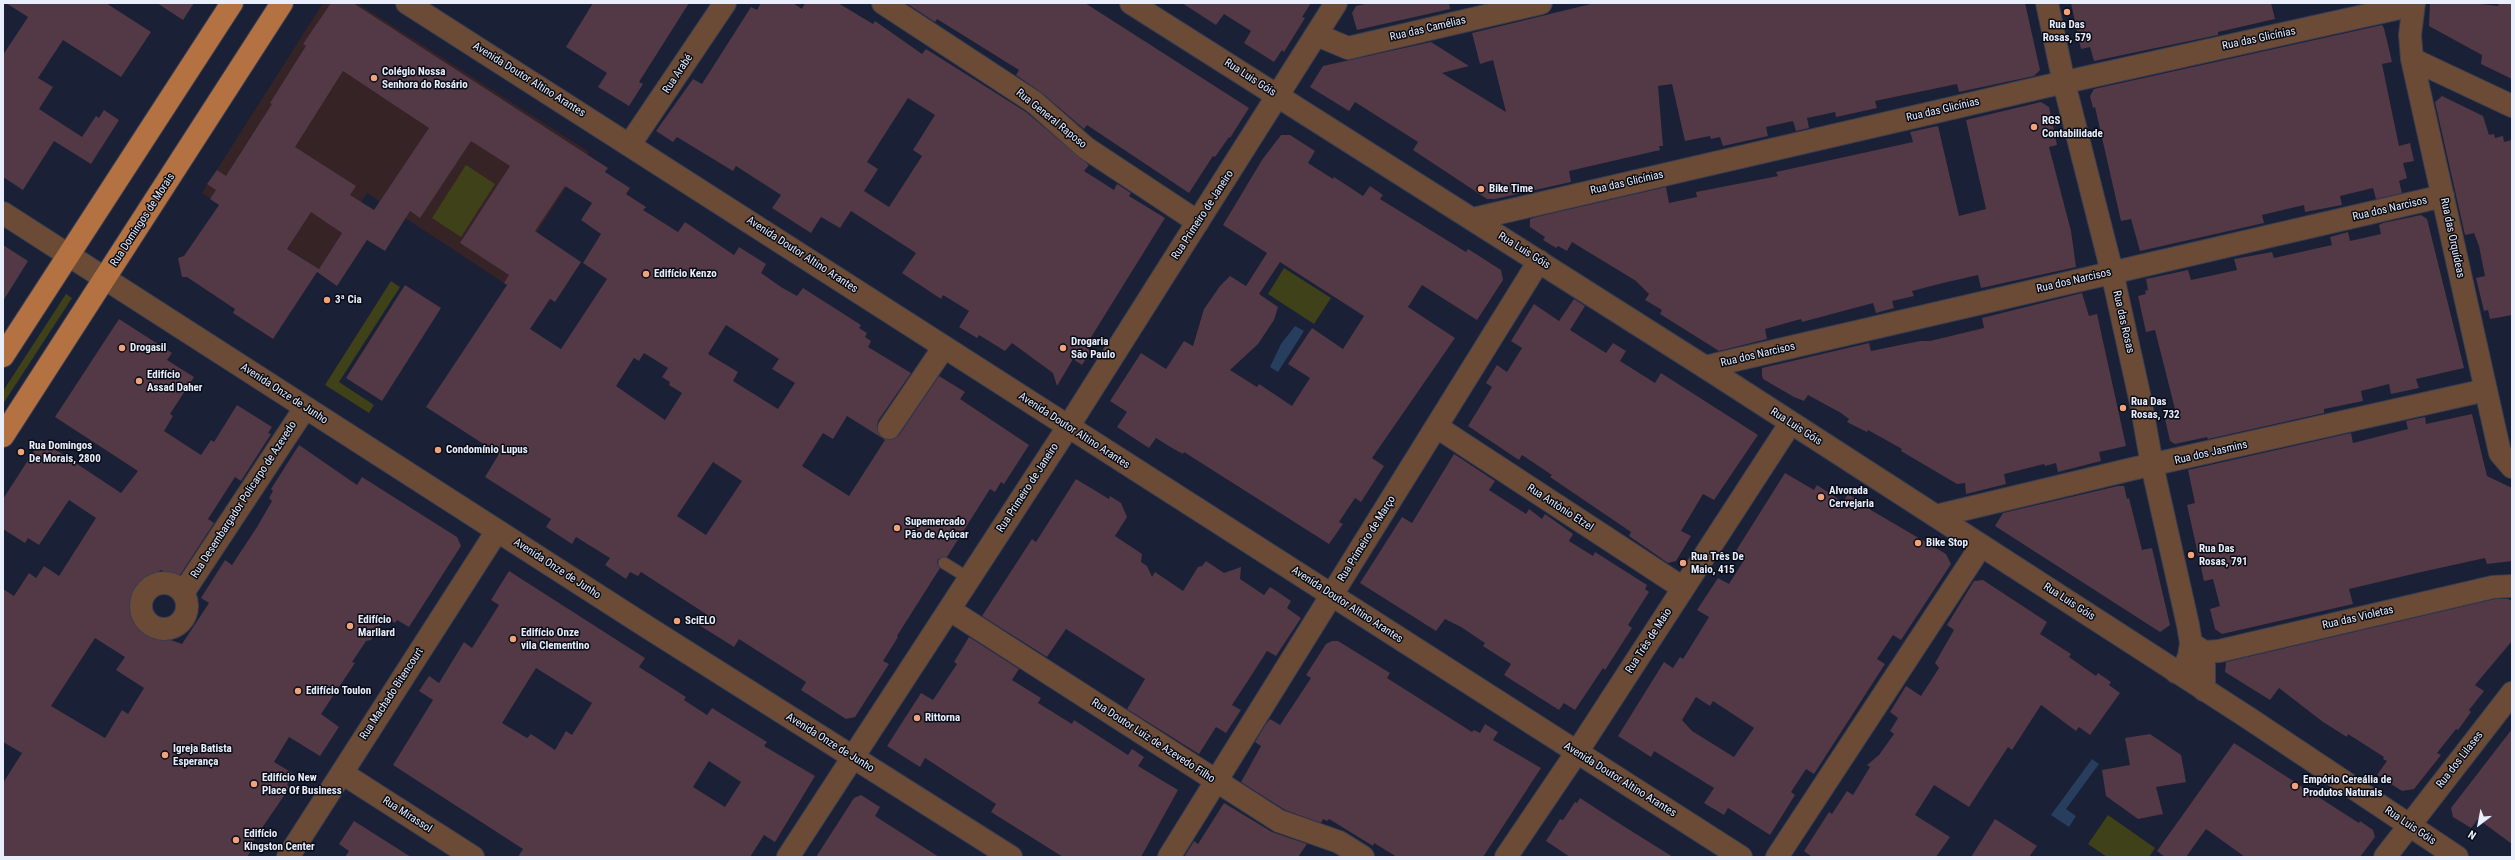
<!DOCTYPE html>
<meta charset="utf-8">
<style>
body{margin:0}
#map{position:relative;width:2515px;height:860px;overflow:hidden;background:#1a2036;font-family:"Roboto Condensed",sans-serif}
canvas{display:block}
.frame{position:absolute;inset:0;border:4px solid #e9eefd;pointer-events:none}
.north{position:absolute;left:2459px;top:804px;width:40px;height:40px;-webkit-text-stroke:3px #080b14;paint-order:stroke;rotate:212deg;font-size:11px;font-weight:700;line-height:16px;text-align:center;color:#e9eefd}
.north::after{content:'';display:block;margin:auto;width:14px;height:18px;background:#e9eefd;clip-path:polygon(50% 0,100% 100%,50% 72%,0 100%)}
</style>
<div id="map">
<canvas width="2515" height="860"></canvas>
<div class="frame"></div>
<div class="north">N</div>
</div>
<script>
const c = document.querySelector('canvas').getContext('2d');
c.lineJoin = 'round';
function paint(path, color) {
  c.fillStyle = color;
  c.fill(path, 'evenodd');
}
function toPath(rows) {
  const path = new Path2D();
  for (const r of rows) {
    if (r.length === 3) {
      path.moveTo(r[0] + r[2], r[1]);
      path.arc(r[0], r[1], r[2], 0, 2 * Math.PI);
      continue;
    }
    path.moveTo(r[0], r[1]);
    for (let i = 2; i < r.length; i += 2) path.lineTo(r[i], r[i + 1]);
  }
  return path;
}
function stroke(path, color, width, dash) {
  c.strokeStyle = color;
  c.lineWidth = width;
  c.lineCap = dash ? 'butt' : 'round';
  c.setLineDash(dash || []);
  c.stroke(path);
}
function drawText(font, color, halo, rows, align = 'center') {
  c.font = font + ' "Roboto Condensed",sans-serif';
  c.lineWidth = 3;
  c.setLineDash([]);
  c.textBaseline = 'middle';
  c.strokeStyle = halo;
  c.fillStyle = color;
  for (const [text, x, y, turn = 0] of rows) {
    c.save();
    c.translate(x, y);
    c.rotate((+turn || 0) * Math.PI / 180);
    c.textAlign = isNaN(turn) ? turn : align;
    if (halo) c.strokeText(text, 0, 0);
    c.fillText(text, 0, 0);
    c.restore();
  }
}
const education = toPath([
 [323,3,357,3,589,152,504,283,367,193,319,269,202,193]
]);
const green = toPath([
 [466,165,495,184,461,237,432,218],
 [1284,268,1331,298,1314,324,1268,294],
 [391,281,400,287,339,382,374,405,369,413,325,385],
 [66,294,72,298,3,404,3,391],
 [2108,815,2155,848,2149,857,2107,857,2088,844]
]);
const water = toPath([
 [1295,326,1304,331,1278,372,1270,367,1281,344],
 [2092,759,2099,764,2066,809,2076,816,2069,827,2051,815]
]);
const building = toPath([
 [6,3,106,3,151,32,121,77,63,40,38,78,53,87,39,109,82,137,96,116,99,118,104,110,119,120,91,164,54,141,23,190,3,177,3,55,28,17],
 [157,3,194,3,183,20],
 [331,3,353,3,608,168,605,172,630,188,626,194,646,207,643,210,678,232,685,222,734,255,739,247,766,264,761,273,781,287,797,296,803,288,861,325,859,328,867,333,865,337,871,341,868,347,911,373,878,421,877,427,882,438,847,416,833,439,823,433,802,466,849,496,885,440,882,439,894,439,899,435,939,376,965,392,960,399,1029,445,1004,484,1001,482,995,492,990,489,947,557,938,559,937,563,940,568,897,636,898,637,883,661,889,664,855,717,846,719,801,690,806,682,739,639,734,647,699,625,706,614,641,572,638,576,630,572,626,579,605,565,610,558,576,537,572,544,546,527,551,519,485,477,499,454,426,407,507,285,504,283,509,275,460,243,510,166,471,141,420,218,410,211,385,251,367,240,337,286,317,272,273,339,233,313,235,309,187,277,182,277,178,258,184,256,219,205,210,199,216,190,207,184,217,170,226,176,272,104,270,103,306,46,303,44],
 [343,71,429,128,374,210,350,195,356,186,295,147],
 [565,186,592,203,581,220,601,234,583,263,607,279,561,349,530,329,550,299,555,302,581,262,535,231],
 [311,212,342,233,319,269,287,249],
 [726,325,779,359,772,369,795,383,778,409,733,381,738,372,708,354],
 [644,353,668,368,662,377,670,382,669,385,682,393,665,420,616,386,634,358,639,361],
 [713,462,742,481,706,535,677,516],
 [593,3,689,3,639,82,643,84,629,106,598,87,607,73,566,47],
 [761,3,793,3,802,9,805,3,838,3,873,24,875,21,922,54,926,49,1026,112,1089,165,1084,171,1114,190,1117,184,1131,193,1129,196,1165,218,1085,347,1091,351,1082,365,1073,359,1057,386,1053,373,1012,343,1005,351,979,335,977,338,959,327,969,311,943,295,941,299,902,273,916,253,851,211,840,228,821,217,811,233,772,208,781,195,736,166,733,171,677,137,673,142,656,131,693,79,702,84,751,7,757,10],
 [908,98,935,115,913,150,922,156,889,207,864,191,878,169,867,162],
 [906,3,1085,3,1249,108,1230,138,1229,137,1215,157,1213,156,1189,193,1087,125,1084,129,1042,93,1016,75,1019,70,937,19,935,22],
 [1182,3,1311,3,1302,17,1305,18,1284,52,1282,50,1274,62,1244,43,1251,31,1224,14,1216,25],
 [1369,3,1449,3,1450,9,1357,30,1352,13,1356,6],
 [1595,3,2025,3,2040,70,2034,76,1959,92,1957,84,1875,101,1877,108,1836,117,1835,112,1807,118,1809,128,1796,131,1793,121,1766,127,1768,136,1723,146,1720,137,1711,139,1710,136,1685,141,1672,84,1658,86,1663,146,1659,146,1660,150,1569,171,1571,182,1495,199,1487,199,1413,150,1418,142,1355,102,1349,111,1310,87,1323,66,1431,42,1469,66,1442,73,1506,112,1493,60,1480,64,1472,33],
 [2071,3,2271,3,2275,19,2218,32,2218,35,2094,61,2090,47,2081,49],
 [2430,3,2471,3,2498,6,2499,3,2512,3,2512,79,2481,64,2482,55,2429,26],
 [2382,25,2384,28,2392,62,2382,64,2399,146,2410,143,2414,161,2403,163,2407,178,2399,181,2402,193,2376,199,2373,188,2340,196,2342,205,2305,212,2304,205,2262,215,2264,223,2140,251,2131,219,2121,221,2095,107,2093,108,2090,96,2094,89],
 [2442,96,2483,116,2489,135,2494,134,2495,138,2503,136,2504,142,2512,140,2512,315,2490,319,2488,310,2484,311,2476,278,2485,276,2479,246,2474,233,2465,235,2435,102],
 [2041,102,2049,107,2057,145,2049,147,2071,231,2076,267,1981,288,1978,275,1943,283,1912,291,1914,296,1892,301,1894,308,1876,313,1873,303,1802,322,1801,319,1765,329,1767,339,1719,351,1660,314,1662,310,1645,300,1649,294,1636,281,1572,242,1567,251,1558,246,1556,248,1543,240,1545,237,1530,227,1530,219,1536,217,1666,187,1669,203,1697,197,1696,192,1778,176,1776,172,1913,142,1910,132,1938,126,1959,216,1986,209,1966,120],
 [1281,135,1290,135,1315,151,1308,163,1333,179,1334,177,1363,196,1370,186,1383,195,1380,199,1466,252,1468,249,1501,270,1503,280,1477,320,1422,285,1408,307,1455,338,1372,458,1384,466,1361,502,1355,498,1339,522,1343,524,1329,544,1184,452,1183,454,1172,448,1156,438,1149,448,1117,427,1127,412,1110,401,1141,353,1166,369,1184,341,1193,346,1204,309,1220,286,1230,276,1246,286,1267,253,1223,225,1262,160],
 [1280,262,1364,316,1343,349,1312,328,1288,364,1310,378,1292,406,1259,384,1257,387,1230,370,1258,344,1274,320,1278,307,1259,294],
 [2421,215,2427,219,2464,368,2416,379,2419,388,2391,394,2389,384,2361,391,2363,401,2324,409,2324,413,2208,439,2207,437,2175,444,2170,441,2165,419,2177,417,2155,330,2146,332,2138,296,2146,294,2145,291,2148,290,2146,279,2188,270,2191,280,2237,270,2234,259,2272,252,2274,258,2332,245,2330,237,2348,232,2350,241,2381,234,2379,225,2383,223],
 [3,245,28,261,3,301],
 [405,285,441,308,382,401,346,378],
 [2082,293,2089,316,2097,314,2126,446,2099,452,2101,461,2058,472,2056,463,2045,466,2044,464,2004,474,2006,484,1966,494,1965,483,1957,484,1901,451,1902,449,1868,430,1867,432,1847,422,1849,419,1841,413,1808,395,1804,401,1794,397,1763,379,1762,375,1762,368,1869,343,1871,351,1920,341,1930,341,1984,328,1982,318],
 [1574,299,1585,306,1570,330,1606,353,1613,343,1626,351,1620,361,1655,383,1661,373,1758,435,1714,500,1703,494,1681,531,1691,536,1676,561,1668,563,1629,536,1631,532,1550,477,1552,475,1522,455,1519,460,1468,426,1492,387,1486,383,1497,365,1507,372,1522,348,1511,341,1534,304,1559,321],
 [119,319,172,353,167,360,194,377,170,414,173,416,164,431,201,455,211,440,214,442,237,405,272,427,268,433,271,434,241,481,235,477,208,519,214,523,178,578,161,570,138,587,132,609,136,623,143,630,182,644,209,603,201,598,225,560,232,565,257,527,272,501,269,498,273,491,271,489,299,445,357,485,362,477,457,537,461,546,409,627,397,620,395,623,385,617,371,640,366,641,352,662,355,663,321,714,339,727,320,756,289,737,274,762,294,774,287,785,290,787,251,844,254,846,247,857,3,857,3,783,22,753,3,742,3,589,14,596,29,573,36,578,44,566,59,576,96,518,69,500,39,545,28,538,25,543,3,529,3,499,41,440,121,493,138,471,55,417],
 [95,638,125,657,116,670,144,688,128,714,122,710,105,738,51,706],
 [2472,414,2487,476,2512,488,2512,561,2487,564,2485,558,2417,573,2349,589,2353,604,2222,634,2215,629,2210,609,2220,606,2213,579,2204,581,2187,505,2195,503,2188,470,2351,433,2353,443,2408,429,2406,421,2425,417,2426,424],
 [1454,454,1495,481,1489,490,1526,514,1529,509,1542,519,1545,514,1573,534,1569,541,1593,556,1595,552,1647,585,1645,589,1649,592,1628,625,1632,628,1605,670,1603,668,1575,710,1564,703,1559,710,1504,675,1511,664,1483,646,1485,643,1461,627,1445,619,1436,631,1360,583,1402,517,1412,523],
 [1785,473,1814,490,1817,485,1843,502,1848,494,1865,505,1864,506,1946,554,1951,564,1901,640,1893,635,1877,659,1885,664,1814,774,1806,769,1791,792,1795,795,1770,835,1728,808,1724,815,1704,803,1714,788,1654,751,1651,757,1618,736,1664,662,1673,668,1680,657,1683,659,1709,617,1697,610,1718,578,1729,584,1744,560,1734,554],
 [1696,697,1710,706,1713,701,1754,728,1734,757,1692,731,1682,720],
 [1076,479,1109,499,1110,496,1121,503,1127,517,1115,536,1142,554,1141,562,1147,566,1152,577,1155,572,1183,591,1198,567,1202,566,1206,561,1224,573,1241,567,1240,579,1264,595,1270,587,1278,592,1291,601,1287,608,1301,618,1276,656,1267,651,1249,679,1232,705,1241,710,1226,733,1216,727,1199,754,1127,709,1145,679,1066,629,1047,657,982,616,1032,539,1036,542],
 [2118,486,2124,486,2127,499,2129,498,2142,550,2152,548,2170,625,2160,632,1995,526,2003,513],
 [509,571,645,658,639,667,686,697,684,700,707,715,712,708,767,742,764,746,815,776,775,842,764,835,750,857,518,857,523,849,393,765,433,700,419,691,429,676,439,683,464,642,472,648,499,605,491,600],
 [536,668,592,703,572,735,566,731,555,750,531,734,527,738,502,723],
 [709,761,741,782,725,807,693,787],
 [1983,580,2047,622,2040,634,2071,654,2069,657,2096,676,2098,673,2111,682,2109,685,2120,693,2090,735,2079,727,2076,731,2041,705,2012,750,2008,747,1969,807,1934,785,1915,815,1950,837,1936,857,1812,857,1804,851,1829,812,1832,814,1847,791,1853,795,1870,767,1867,765,1879,755,1894,734,1890,731,1898,718,1890,712,1906,686,1921,696,1939,668,1935,663,1954,630,1947,625,1974,581],
 [2495,599,2508,599,2512,601,2512,641,2475,685,2484,691,2469,710,2471,712,2458,730,2456,729,2437,753,2441,755,2414,789,2402,791,2377,775,2387,761,2383,759,2384,757,2348,734,2347,737,2323,722,2279,688,2270,700,2225,672,2226,662],
 [969,637,1019,669,1012,680,1041,698,1038,703,1072,724,1074,720,1128,755,1132,749,1144,757,1138,766,1178,790,1141,857,1063,857,991,812,996,804,945,771,925,758,920,767,887,746,921,693,933,700,957,664,954,662],
 [1332,641,1338,641,1390,673,1387,678,1472,732,1474,730,1480,733,1485,724,1498,732,1493,740,1541,768,1483,857,1397,857,1374,843,1373,846,1329,819,1327,821,1323,819,1321,823,1285,810,1241,782,1261,746,1255,742,1266,724,1270,719,1280,725,1311,678,1306,675,1326,644],
 [2512,729,2512,844,2478,819,2471,828,2453,817,2451,808],
 [2150,734,2181,755,2186,782,2156,787,2163,814,2138,819,2106,796,2102,770,2130,765,2125,738],
 [2234,743,2359,823,2360,821,2373,830,2375,837,2360,857,2245,857,2206,829,2186,857,2165,857,2157,851],
 [861,795,880,807,875,816,939,857,816,857,854,798],
 [1580,798,1617,822,1673,857,1570,857,1546,841,1560,819,1563,820,1575,802,1577,803],
 [1224,803,1272,832,1307,844,1298,857,1184,857,1194,841,1198,844],
 [1995,819,2037,846,2029,857,1971,857],
 [354,821,411,857,345,857,349,851,339,844]
]);
const service = toPath([
 [944,563,970,579]
]);
const minor = toPath([
 [883,3,1034,102,1086,148,1198,222],
 [2047,3,2064,83,2112,272,2141,403,2152,465,2188,625,2191,643,2189,656,2185,666,2176,672],
 [2414,3,2410,35,2412,59,2500,453,2512,467],
 [1317,35,1348,48,1541,3],
 [2412,59,2512,106],
 [630,144,725,3],
 [3,213,644,625,1011,857],
 [1473,219,2043,87,2413,5],
 [1705,367,2443,196],
 [1437,427,1683,588],
 [889,428,944,347],
 [1936,516,2132,469,2486,390],
 [164,606,23],
 [183,593,305,408],
 [950,610,1279,821,1339,842,1363,857],
 [2192,644,2204,652,2204,690],
 [2204,652,2219,651,2493,587,2512,586],
 [342,773,473,857],
 [288,857,497,531],
 [788,857,1068,427,1336,3],
 [1169,857,1539,261],
 [1506,857,1577,752,1790,424],
 [1777,857,1981,546],
 [2385,857,2512,693]
]);
const tertiary = toPath([
 [407,3,1741,857],
 [1131,3,1705,367,2247,717,2457,857]
]);
const primary = toPath([
 [3,356,232,3],
 [3,436,282,3]
]);
const markers = [
 [2067,12,4,"#f0a27a"],
 [374,78,4,"#f0a27a"],
 [2034,127,4,"#f0a27a"],
 [1481,189,4,"#f0a27a"],
 [646,274,4,"#f0a27a"],
 [327,300,4,"#f0a27a"],
 [122,348,4,"#f0a27a"],
 [1063,348,4,"#f0a27a"],
 [139,381,4,"#f0a27a"],
 [2123,408,4,"#f0a27a"],
 [438,450,4,"#f0a27a"],
 [21,452,4,"#f0a27a"],
 [1821,497,4,"#f0a27a"],
 [897,528,4,"#f0a27a"],
 [1918,543,4,"#f0a27a"],
 [2191,555,4,"#f0a27a"],
 [1683,563,4,"#f0a27a"],
 [677,621,4,"#f0a27a"],
 [350,626,4,"#f0a27a"],
 [513,639,4,"#f0a27a"],
 [298,691,4,"#f0a27a"],
 [917,718,4,"#f0a27a"],
 [165,755,4,"#f0a27a"],
 [254,784,4,"#f0a27a"],
 [2295,786,4,"#f0a27a"],
 [236,840,4,"#f0a27a"]
];
const poiNames = [
 ["Rua Das",2067,25,"center"],
 ["Rosas, 579",2067,38,"center"],
 ["Colégio Nossa",382,72],
 ["Senhora do Rosário",382,85],
 ["RGS",2042,121],
 ["Contabilidade",2042,134],
 ["Bike Time",1489,189],
 ["Edifício Kenzo",654,274],
 ["3ª Cia",335,300],
 ["Drogaria",1071,342],
 ["São Paulo",1071,355],
 ["Drogasil",130,348],
 ["Edifício",147,375],
 ["Assad Daher",147,388],
 ["Rua Das",2131,402],
 ["Rosas, 732",2131,415],
 ["Rua Domingos",29,446],
 ["De Morais, 2800",29,459],
 ["Condomínio Lupus",446,450],
 ["Alvorada",1829,491],
 ["Cervejaria",1829,504],
 ["Supemercado",905,522],
 ["Pão de Açúcar",905,535],
 ["Bike Stop",1926,543],
 ["Rua Das",2199,549],
 ["Rosas, 791",2199,562],
 ["Rua Três De",1691,557],
 ["Maio, 415",1691,570],
 ["Edifício",358,620],
 ["Marllard",358,633],
 ["SciELO",685,621],
 ["Edifício Onze",521,633],
 ["vila Clementino",521,646],
 ["Edifício Toulon",306,691],
 ["Rittorna",925,718],
 ["Igreja Batista",173,749],
 ["Esperança",173,762],
 ["Edifício New",262,778],
 ["Place Of Business",262,791],
 ["Empório Cereália de",2303,780],
 ["Produtos Naturais",2303,793],
 ["Edifício",244,834],
 ["Kingston Center",244,847]
];
const streetNames = [
 ["Rua das Camélias",1428,29,-13],
 ["Rua das Glicínias",2259,39,-12],
 ["Rua Arabé",678,74,-56],
 ["Rua Luis Góis",1250,78,33],
 ["Avenida Doutor Altino Arantes",529,80,32],
 ["Rua das Glicínias",1943,110,-13],
 ["Rua General Raposo",1051,119,39],
 ["Rua das Glicínias",1627,183,-13],
 ["Rua dos Narcisos",2390,209,-13],
 ["Rua Primeiro de Janeiro",1203,215,-57],
 ["Rua Domingos de Morais",143,220,-57],
 ["Rua das Orquídeas",2452,238,78],
 ["Rua Luis Góis",1524,251,32],
 ["Avenida Doutor Altino Arantes",802,255,33],
 ["Rua dos Narcisos",2074,281,-13],
 ["Rua das Rosas",2123,322,77],
 ["Rua dos Narcisos",1758,355,-13],
 ["Avenida Onze de Junho",284,394,33],
 ["Rua Luis Góis",1796,427,33],
 ["Avenida Doutor Altino Arantes",1074,431,33],
 ["Rua dos Jasmins",2211,453,-13],
 ["Rua Primeiro de Janeiro",1028,488,-57],
 ["Rua Desembargador Policarpo de Azevedo",244,500,-57],
 ["Rua Antônio Etzel",1560,508,33],
 ["Rua Primeiro de Março",1367,539,-58],
 ["Avenida Onze de Junho",557,569,33],
 ["Rua Luis Góis",2069,602,33],
 ["Avenida Doutor Altino Arantes",1347,605,33],
 ["Rua das Violetas",2358,618,-13],
 ["Rua Três de Maio",1649,641,-57],
 ["Rua Machado Bitencourt",392,694,-57],
 ["Rua Doutor Luiz de Azevedo Filho",1153,741,33],
 ["Avenida Onze de Junho",830,743,32],
 ["Rua dos Lilases",2460,760,-52],
 ["Avenida Doutor Altino Arantes",1620,780,32],
 ["Rua Mirassol",407,815,33],
 ["Rua Luis Góis",2410,826,34]
];
paint(education, '#362326');
paint(green, '#3f4118');
paint(water, '#283e5e');
paint(building, '#533845');
stroke(service, '#373d52', 13);
stroke(minor, '#373d52', 24);
stroke(tertiary, '#373d52', 24);
stroke(primary, '#373d52', 24);
stroke(service, '#6b4b35', 11);
stroke(minor, '#6b4b35', 22);
stroke(tertiary, '#6b4b35', 22);
stroke(primary, '#b47242', 22);
for (const [x, y, r, color] of markers) {
  const dot = new Path2D();
  dot.arc(x, y, r, 0, 2 * Math.PI);
  c.fillStyle = color;
  c.fill(dot);
  stroke(dot, '#080b14', 1.5);
}
drawText('bold 11px', '#e9eefd', '#080b14', poiNames, 'left');
drawText('11px', '#e9eefd', '#080b14', streetNames);
</script>
